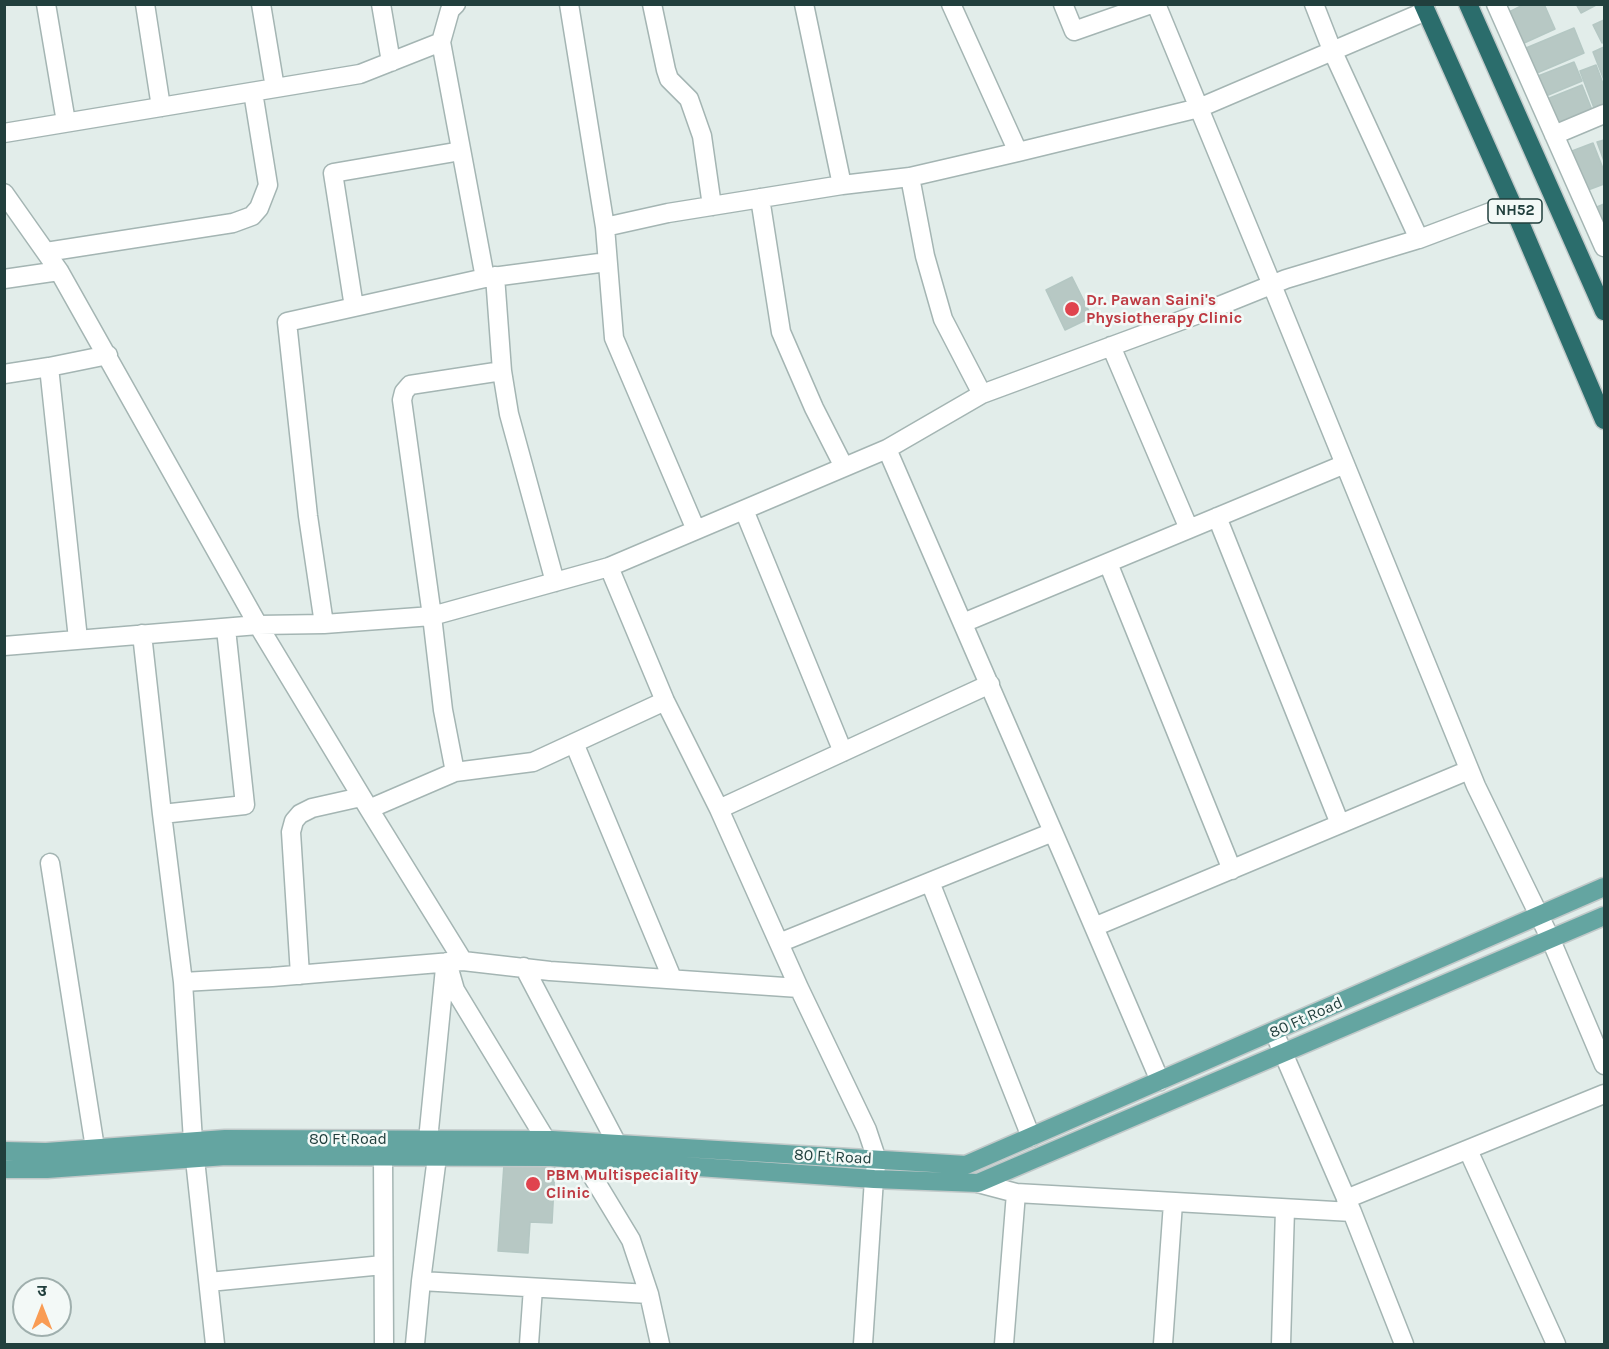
<!DOCTYPE html>
<meta charset="utf-8">
<style>
body{margin:0}
#map{position:relative;width:1609px;height:1349px;overflow:hidden;background:#e2edea;font-family:Karla,"Noto Sans Devanagari",sans-serif}
canvas{display:block}
.frame{position:absolute;inset:0;border:6px solid #213f3d;pointer-events:none}
.north{position:absolute;left:12px;top:1277px;width:60px;height:60px;box-sizing:border-box;background:#f3f9f7;border:2px solid #9fafad;border-radius:50%;rotate:0deg;font-size:16px;font-weight:700;line-height:24px;text-align:center;color:#213f3d}
.north::after{content:'';display:block;margin:auto;width:21px;height:27px;background:#f99c54;clip-path:polygon(50% 0,100% 100%,50% 72%,0 100%)}
</style>
<div id="map">
<canvas width="1609" height="1349"></canvas>
<div class="frame"></div>
<div class="north">उ</div>
</div>
<script>
const c = document.querySelector('canvas').getContext('2d');
c.lineJoin = 'round';
function paint(path, color) {
  c.fillStyle = color;
  c.fill(path, 'evenodd');
}
function toPath(rows) {
  const path = new Path2D();
  for (const r of rows) {
    path.moveTo(r[0], r[1]);
    for (let i = 2; i < r.length; i += 2) path.lineTo(r[i], r[i + 1]);
  }
  return path;
}
function stroke(path, color, width, dash) {
  c.strokeStyle = color;
  c.lineWidth = width;
  c.lineCap = dash ? 'butt' : 'round';
  c.setLineDash(dash || []);
  c.stroke(path);
}
function drawText(font, color, halo, rows, align = 'center') {
  c.font = font + ' Karla,sans-serif';
  c.lineWidth = 5;
  c.setLineDash([]);
  c.textBaseline = 'middle';
  c.strokeStyle = halo;
  c.fillStyle = color;
  for (const [text, x, y, turn = 0] of rows) {
    c.save();
    c.translate(x, y);
    c.rotate((+turn || 0) * Math.PI / 180);
    c.textAlign = isNaN(turn) ? turn : align;
    if (halo) c.strokeText(text, 0, 0);
    c.fillText(text, 0, 0);
    c.restore();
  }
}
const building = toPath([
 [1525,4,1544,4,1555,29,1522,44,1509,12,1525,4],
 [1576,4,1598,4,1581,13,1576,4],
 [1604,20,1604,42,1602,43,1593,25,1604,20],
 [1574,28,1584,53,1537,73,1526,48,1574,28],
 [1604,47,1604,80,1593,52,1604,47],
 [1574,62,1582,81,1546,96,1538,76,1574,62],
 [1596,65,1604,86,1604,104,1594,108,1580,71,1596,65],
 [1582,85,1592,110,1557,124,1547,99,1582,85],
 [1604,140,1604,161,1597,142,1604,140],
 [1593,143,1604,171,1604,184,1588,190,1572,151,1593,143],
 [1604,204,1604,239,1592,209,1604,204],
 [1072,277,1092,317,1065,330,1046,290,1072,277],
 [504,1164,555,1167,552,1223,530,1222,528,1253,498,1251,504,1164]
]);
const minor = toPath([
 [46,4,66,122],
 [145,4,161,107],
 [261,4,275,88],
 [381,4,391,62],
 [456,4,450,10,441,42,485,278,607,262],
 [569,4,605,227,614,338,696,530],
 [652,4,666,70,669,79,689,99,702,136,712,206],
 [804,4,842,185],
 [951,4,1018,152],
 [1063,4,1074,31,1151,4],
 [1156,4,1272,285,1476,786,1551,940,1604,1065],
 [1314,4,1332,50,1419,239],
 [1496,4,1604,247],
 [4,133,360,74,441,42],
 [1554,135,1604,114],
 [910,177,925,256,943,319,982,394],
 [4,193,59,271,258,625,369,809,463,961],
 [760,198,781,332,814,408,844,467],
 [605,227,668,213,842,185,910,177,1018,152,1199,108,1426,11],
 [46,252,233,223,252,216,259,208,268,185,253,92],
 [495,276,502,371,509,414,555,582],
 [4,279,59,271],
 [354,307,333,173,461,151],
 [1111,346,1189,529],
 [49,367,78,639],
 [4,374,49,367,108,355],
 [887,449,1067,864,1160,1081],
 [744,510,843,752],
 [1217,517,1340,824],
 [1108,563,1232,870],
 [609,567,665,701,719,809,799,988,867,1130,877,1160,874,1179,863,1344],
 [963,623,1345,464],
 [324,624,308,516,287,322,485,278],
 [142,634,162,814,183,982,193,1141,215,1344],
 [4,646,258,625,324,624,432,616,609,567,887,449,982,394,1204,312,1286,279,1419,239,1512,204],
 [574,743,672,978],
 [455,772,443,710,432,616,402,400,404,392,410,385,502,371],
 [369,809,455,772,533,762,665,701],
 [719,809,990,684],
 [162,814,245,805,226,629],
 [50,863,95,1148],
 [930,882,1031,1137],
 [1094,927,1469,770],
 [779,943,1053,832],
 [447,962,455,990,546,1140],
 [524,967,617,1144],
 [300,975,291,832,294,821,300,814,312,808,361,797],
 [183,982,272,977,463,961,550,971,799,988],
 [1274,1032,1352,1212,1404,1344],
 [428,1140,445,968],
 [1468,1150,1556,1344],
 [383,1157,384,1344],
 [582,1159,631,1240,649,1294,660,1344],
 [978,1183,1016,1193,1352,1212],
 [1346,1199,1604,1094],
 [421,1281,649,1294],
 [209,1282,383,1265],
 [415,1344,421,1281,437,1157],
 [529,1344,533,1288],
 [1004,1344,1016,1193],
 [1163,1344,1173,1203],
 [1281,1344,1285,1209]
]);
const major = toPath([
 [4,1151,46,1152,225,1139,552,1140,966,1165,1604,887],
 [4,1169,47,1169,226,1156,551,1157,874,1179,978,1183,1604,916]
]);
const highway = toPath([
 [1423,4,1512,204,1604,420],
 [1468,4,1604,311]
]);
const markers = [
 [1072,309,8,"#e0444e"],
 [533,1184,8,"#e0444e"]
];
const shields = [
 [1515,211,54]
];
const shieldNames = [
 ["NH52",1515,211]
];
const healthNames = [
 ["Dr. Pawan Saini's",1086,300],
 ["Physiotherapy Clinic",1086,318],
 ["PBM Multispeciality",546,1175],
 ["Clinic",546,1193]
];
const streetNames = [
 ["80 Ft Road",1306,1018,-24],
 ["80 Ft Road",348,1139],
 ["80 Ft Road",833,1157,3]
];
paint(building, '#b7c8c4');
stroke(building, '#b4c7c3', 1.5);
stroke(minor, '#a4b5b3', 21);
stroke(major, '#c1c9c9', 21);
stroke(highway, '#c1c9c9', 21);
stroke(minor, '#fff', 18);
stroke(major, '#64a5a1', 18);
stroke(highway, '#2b6d6c', 18);
for (const [x, y, r, color] of markers) {
  const dot = new Path2D();
  dot.arc(x, y, r, 0, 2 * Math.PI);
  c.fillStyle = color;
  c.fill(dot);
  stroke(dot, '#f3f9f7', 2);
}
for (const [x, y, w] of shields) {
  const box = new Path2D();
  box.roundRect(x - w / 2, y - 12, w, 24, 4.5);
  c.fillStyle = '#f3f9f7';
  c.fill(box);
  stroke(box, '#213f3d', 1.5);
}
drawText('bold 15px', '#213f3d', null, shieldNames);
drawText('bold 16px', '#be3a42', '#f3f9f7', healthNames, 'left');
drawText('16px', '#213f3d', '#f3f9f7', streetNames);
</script>
